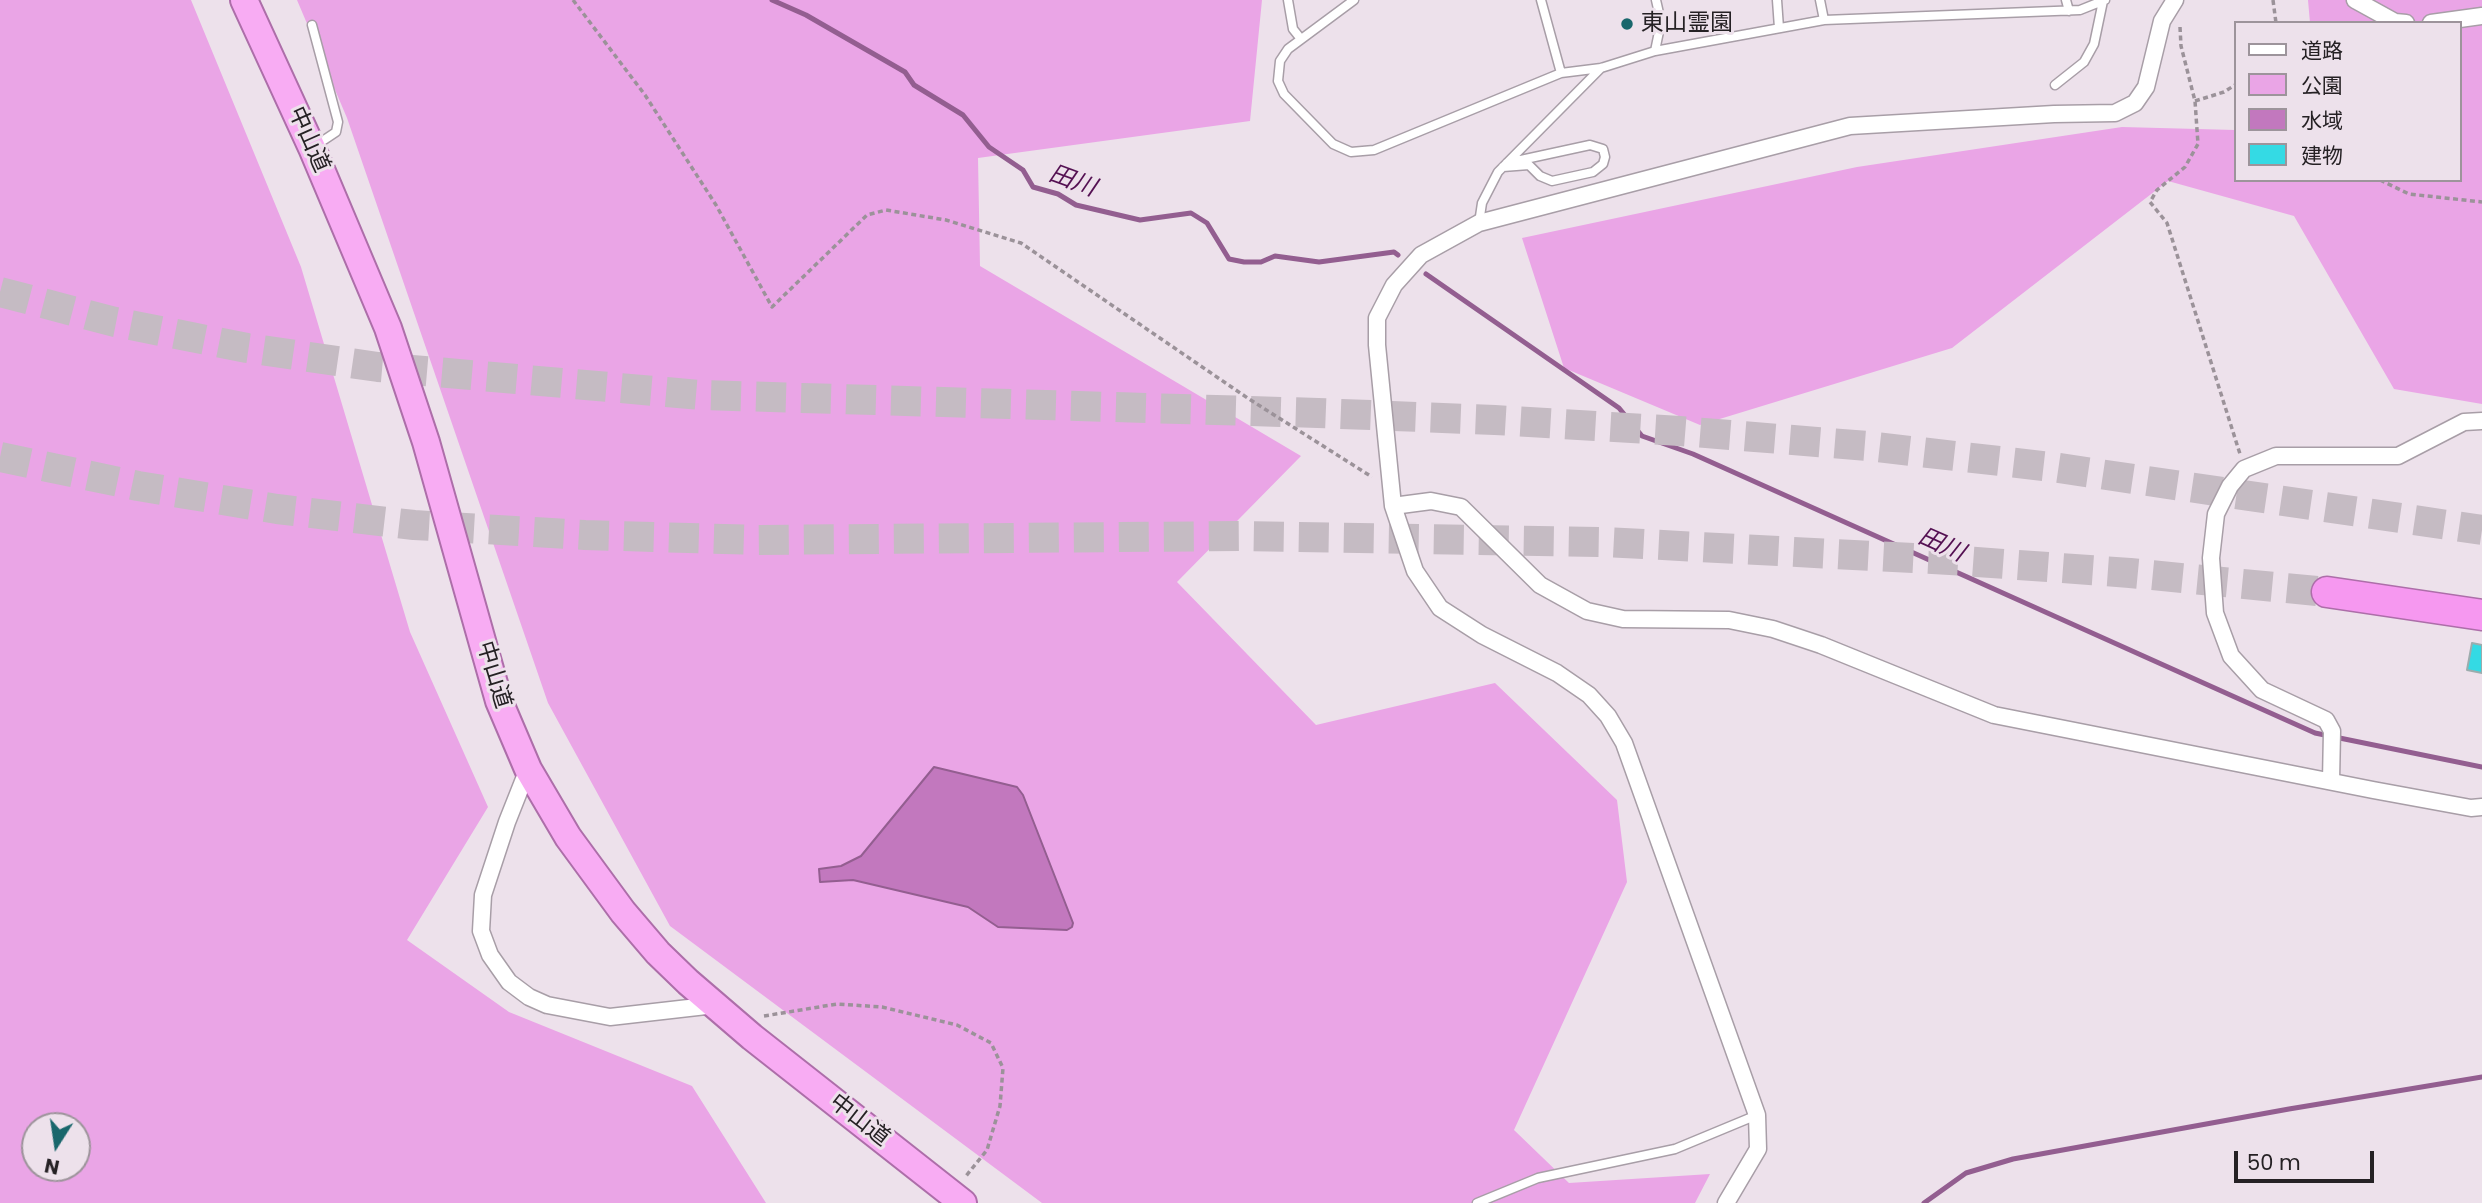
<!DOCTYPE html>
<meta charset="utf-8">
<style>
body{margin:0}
#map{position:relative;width:2482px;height:1203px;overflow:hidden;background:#ede1eb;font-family:Poppins,"Noto Sans JP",sans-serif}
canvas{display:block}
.legend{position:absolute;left:2234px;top:21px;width:228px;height:161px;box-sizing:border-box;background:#ede1eb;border:2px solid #9d949b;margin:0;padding:9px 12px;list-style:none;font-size:21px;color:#252124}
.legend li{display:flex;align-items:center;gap:14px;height:35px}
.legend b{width:35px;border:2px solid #9d949b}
.north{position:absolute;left:21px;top:1112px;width:70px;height:70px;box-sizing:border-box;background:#ede1eb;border:2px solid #9d949b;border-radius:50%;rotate:192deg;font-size:19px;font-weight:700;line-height:28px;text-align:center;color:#252124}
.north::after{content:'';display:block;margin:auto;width:24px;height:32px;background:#19676c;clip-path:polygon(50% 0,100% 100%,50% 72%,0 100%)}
.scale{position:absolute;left:2234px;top:1151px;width:140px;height:32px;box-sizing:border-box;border:4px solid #252124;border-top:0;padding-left:9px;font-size:21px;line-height:24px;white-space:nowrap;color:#252124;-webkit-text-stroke:5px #ede1eb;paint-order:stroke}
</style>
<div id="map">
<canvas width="2482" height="1203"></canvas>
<ul class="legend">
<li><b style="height:9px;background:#fff"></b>道路</li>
<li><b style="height:19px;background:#eaa5e6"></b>公園</li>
<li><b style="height:19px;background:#c278be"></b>水域</li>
<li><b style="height:19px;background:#34dae4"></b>建物</li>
</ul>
<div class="north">N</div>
<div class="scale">50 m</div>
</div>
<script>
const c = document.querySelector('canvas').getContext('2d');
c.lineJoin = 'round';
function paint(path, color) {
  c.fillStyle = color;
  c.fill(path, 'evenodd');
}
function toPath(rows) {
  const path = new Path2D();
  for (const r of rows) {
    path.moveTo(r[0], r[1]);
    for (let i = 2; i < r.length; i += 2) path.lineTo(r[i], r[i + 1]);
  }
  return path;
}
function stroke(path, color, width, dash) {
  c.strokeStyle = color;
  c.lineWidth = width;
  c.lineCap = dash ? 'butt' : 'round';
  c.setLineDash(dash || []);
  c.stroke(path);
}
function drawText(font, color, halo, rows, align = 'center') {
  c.font = font + ' Poppins,"Noto Sans JP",sans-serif';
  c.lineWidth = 6;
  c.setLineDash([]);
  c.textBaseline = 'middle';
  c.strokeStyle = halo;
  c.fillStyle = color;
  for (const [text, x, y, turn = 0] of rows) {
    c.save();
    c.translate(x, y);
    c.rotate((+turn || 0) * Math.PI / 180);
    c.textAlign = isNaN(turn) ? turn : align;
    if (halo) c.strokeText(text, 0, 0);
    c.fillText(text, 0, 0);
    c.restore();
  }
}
const green = toPath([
 [0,0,191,0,301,267,410,632,488,807,407,940,509,1012,692,1086,766,1203,0,1203],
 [77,1126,77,1168,35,1168,35,1126],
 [297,0,1262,0,1250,121,978,158,980,266,1301,456,1177,582,1316,725,1495,683,1617,800,1627,882,1514,1130,1569,1183,1710,1174,1695,1203,1042,1203,670,926,548,703,347,118],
 [2308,0,2482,0,2482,404,2394,389,2294,216,2168,181,1952,348,1700,425,1564,368,1522,238,1857,167,2122,127,2235,130,2235,180,2459,180,2459,23,2310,23]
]);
const water = toPath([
 [934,767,1017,787,1023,795,1073,923,1072,927,1067,930,998,927,968,907,853,880,820,882,819,869,841,866,861,856,934,767]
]);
const stream = toPath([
 [772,0,806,15,905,72,914,85,963,115,989,147,1023,170,1033,187,1058,194,1076,205,1140,220,1191,213,1207,223,1229,259,1244,262,1261,262,1275,256,1319,262,1394,252,1398,255],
 [1426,274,1619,408,1642,436,1693,454,2315,733,2482,767],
 [1924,1203,1966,1173,2013,1159,2289,1109,2482,1077]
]);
const building = toPath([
 [2472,643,2482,645,2482,673,2467,670,2472,643]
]);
const motorwayTunnel = toPath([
 [0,292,115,322,247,348,378,367,701,395,1318,413,1495,420,1680,431,1867,446,2052,467,2482,530],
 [0,457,138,486,277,509,414,525,585,535,758,540,1240,536,1604,542,1950,560,2130,573,2327,592]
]);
const path = toPath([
 [573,0,645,95,716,205,772,307,867,215,886,210,946,220,1021,243,1249,399,1372,477],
 [2273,0,2276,23],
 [2180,27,2181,46,2195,101,2198,144,2185,167,2157,190,2150,202,2167,223,2240,454],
 [2195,101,2224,92,2235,85],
 [2380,180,2409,194,2482,202],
 [764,1016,837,1004,882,1007,957,1025,991,1043,1003,1068,1000,1106,987,1150,966,1176]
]);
const service = toPath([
 [1288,0,1293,29,1301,39],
 [1354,0,1288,49,1280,61,1278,81,1284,94,1333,144,1351,152,1374,150,1561,73,1601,68,1655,51,1824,20,2080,10,2105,0],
 [1541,0,1561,73],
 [1777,0,1779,28],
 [1820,0,1824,20],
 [2066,0,2069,11],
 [312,25,338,122,336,132,315,146],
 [1655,51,1661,22,1656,0],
 [2055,85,2084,62,2094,44,2103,1],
 [1503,167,1529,165,1540,176,1552,181,1593,172,1603,164,1605,157,1603,149,1590,145,1507,163],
 [1479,223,1482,203,1498,172,1601,68],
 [1477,1203,1538,1178,1675,1149,1757,1115]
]);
const minor = toPath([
 [2355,0,2395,22,2406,23],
 [2431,23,2482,16],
 [1393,506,1431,501,1461,507,1540,585,1587,611,1623,619,1729,620,1773,629,1821,645,1994,715,2373,790,2471,808,2482,807],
 [528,769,507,822,483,895,481,931,490,955,509,982,529,997,547,1005,610,1017,715,1005],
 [2331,781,2332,731,2326,720,2262,690,2231,656,2215,613,2211,558,2216,514,2230,486,2244,469,2276,456,2398,456,2464,422,2482,421],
 [1726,1203,1758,1149,1757,1115,1624,743,1608,716,1589,695,1557,673,1482,635,1440,608,1415,571,1393,506,1377,345,1377,318,1394,285,1421,255,1479,223,1850,126,2054,114,2115,113,2135,103,2146,87,2162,21,2175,0]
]);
const trunk = toPath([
 [244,0,312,148,388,328,426,442,499,701,528,769,568,837,623,912,658,953,688,982,752,1037,963,1203]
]);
const motorway = toPath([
 [2327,592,2482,615]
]);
const markers = [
 [1627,24,7,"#19676c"]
];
const poiNames = [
 ["東山霊園",1641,24]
];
const streetNames = [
 ["中山道",308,140,66],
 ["中山道",493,675,73],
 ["中山道",859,1121,38]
];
const waterNames = [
 ["田川",1072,182,20],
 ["田川",1941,546,24]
];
paint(green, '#eaa5e6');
paint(water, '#c278be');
stroke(water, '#935e90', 2);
stroke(stream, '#935e90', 5);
paint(building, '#34dae4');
stroke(building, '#9cacad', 2);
stroke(motorwayTunnel, '#c5bbc3', 30, [30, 15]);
stroke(service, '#a89ea7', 11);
stroke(minor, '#a89ea7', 19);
stroke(trunk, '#ad6ea9', 30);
stroke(motorway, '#ad6ea9', 33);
stroke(path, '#9b9299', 3.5, [5, 3.5]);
stroke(service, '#fff', 8);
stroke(minor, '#fff', 16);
stroke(trunk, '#f8acf3', 26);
stroke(motorway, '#f698f0', 30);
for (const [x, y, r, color] of markers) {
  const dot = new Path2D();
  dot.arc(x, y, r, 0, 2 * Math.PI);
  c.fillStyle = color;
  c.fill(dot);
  stroke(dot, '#ede1eb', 2.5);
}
drawText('23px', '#252124', '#ede1eb', poiNames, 'left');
drawText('23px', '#252124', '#ede1eb', streetNames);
drawText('italic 24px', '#541052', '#ede1eb', waterNames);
</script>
